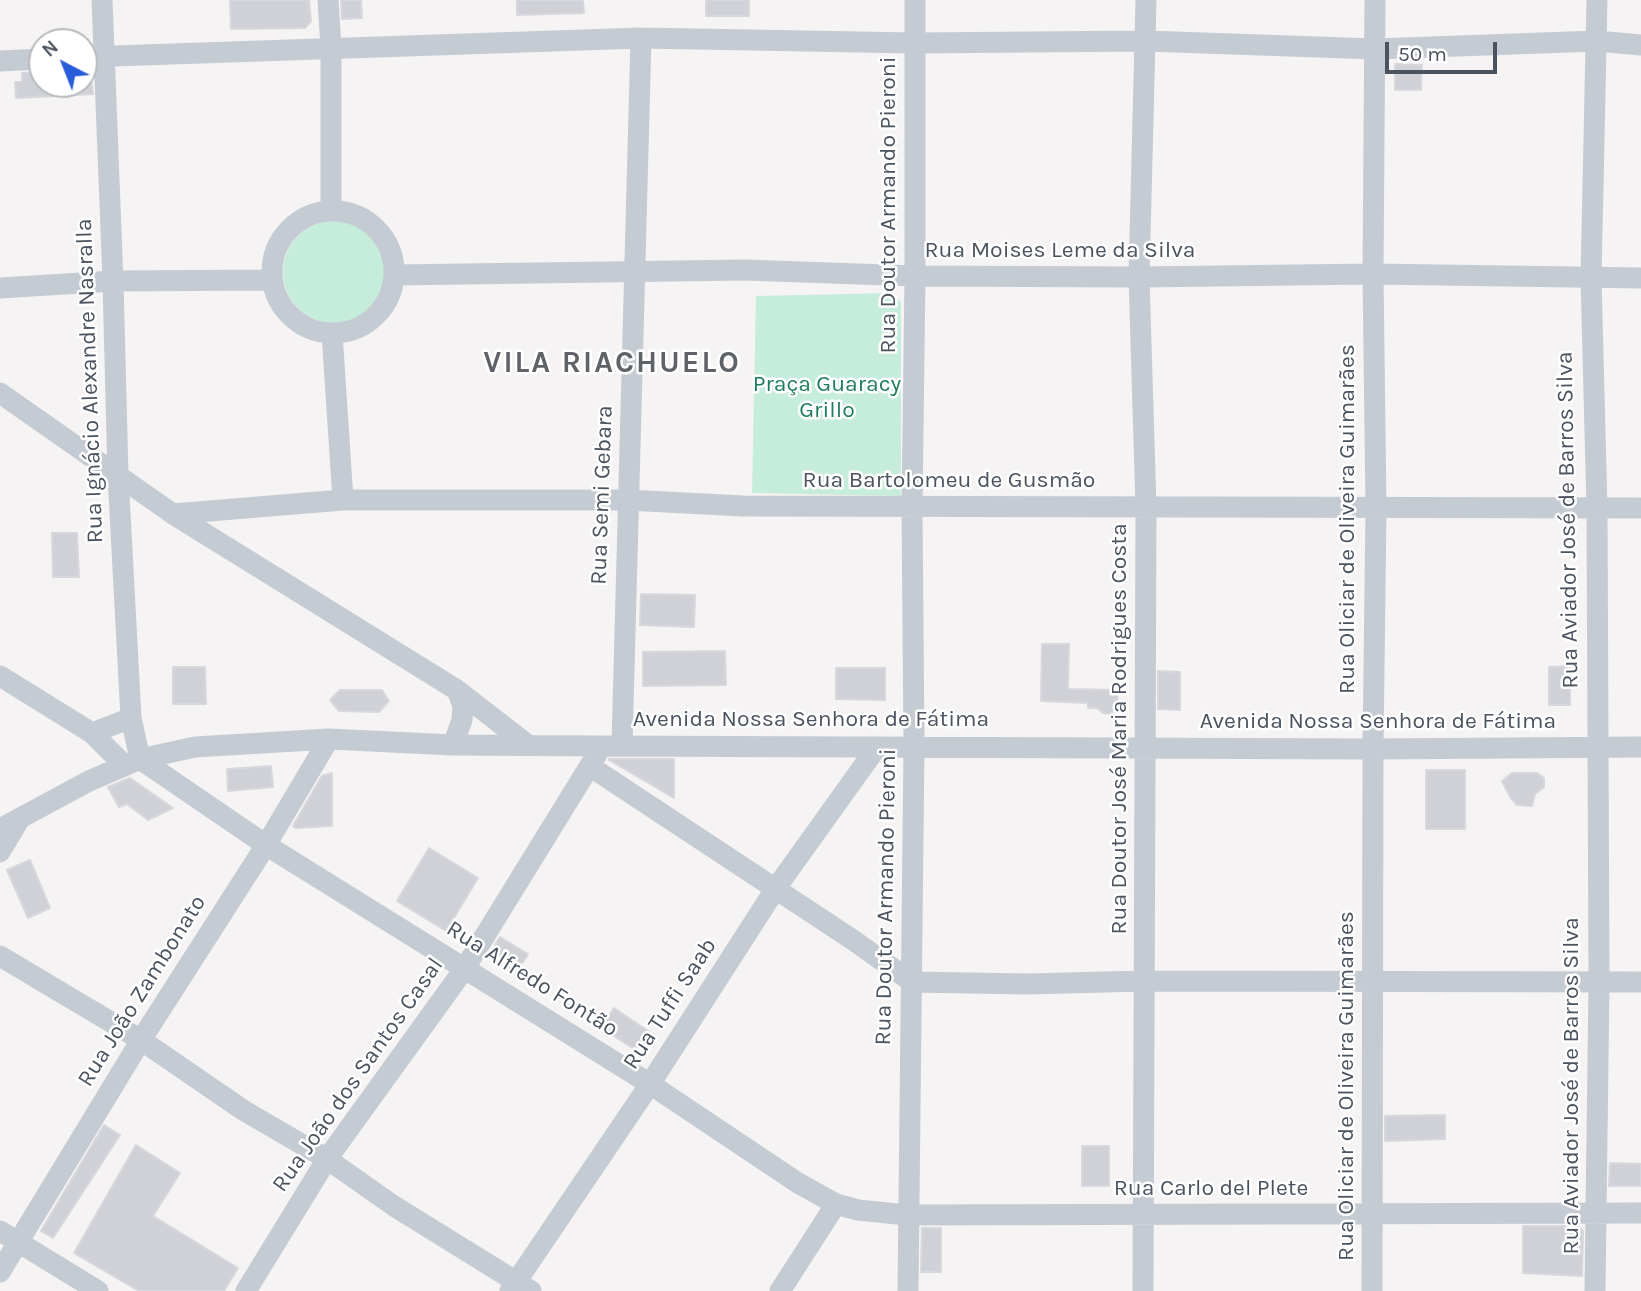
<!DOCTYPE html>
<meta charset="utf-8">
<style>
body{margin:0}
#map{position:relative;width:1641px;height:1291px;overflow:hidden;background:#f5f3f3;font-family:Karla,sans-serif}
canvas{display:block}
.north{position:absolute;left:28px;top:28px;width:70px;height:70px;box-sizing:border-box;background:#fff;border:2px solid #b7babf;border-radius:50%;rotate:318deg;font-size:19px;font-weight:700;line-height:28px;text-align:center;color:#4b535f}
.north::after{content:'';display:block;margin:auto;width:24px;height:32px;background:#295cd8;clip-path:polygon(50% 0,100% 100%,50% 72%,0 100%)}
.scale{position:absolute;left:1385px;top:42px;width:112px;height:32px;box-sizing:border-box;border:4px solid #4b535f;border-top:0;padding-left:9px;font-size:21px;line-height:24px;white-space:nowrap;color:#4b535f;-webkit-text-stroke:5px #fff;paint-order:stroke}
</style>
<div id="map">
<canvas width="1641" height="1291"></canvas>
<div class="north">N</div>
<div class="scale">50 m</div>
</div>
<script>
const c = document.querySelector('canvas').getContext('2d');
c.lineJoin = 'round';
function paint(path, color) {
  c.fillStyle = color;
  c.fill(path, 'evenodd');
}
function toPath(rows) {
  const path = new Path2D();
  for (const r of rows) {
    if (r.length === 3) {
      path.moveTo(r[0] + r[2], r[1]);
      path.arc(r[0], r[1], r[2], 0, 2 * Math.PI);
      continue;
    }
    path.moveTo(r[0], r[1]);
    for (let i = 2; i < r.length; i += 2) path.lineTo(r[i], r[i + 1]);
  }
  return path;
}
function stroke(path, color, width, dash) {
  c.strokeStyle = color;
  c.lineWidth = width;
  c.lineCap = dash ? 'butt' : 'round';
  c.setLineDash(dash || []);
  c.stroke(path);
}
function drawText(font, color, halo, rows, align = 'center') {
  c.font = font + ' Karla,sans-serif';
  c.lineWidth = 5;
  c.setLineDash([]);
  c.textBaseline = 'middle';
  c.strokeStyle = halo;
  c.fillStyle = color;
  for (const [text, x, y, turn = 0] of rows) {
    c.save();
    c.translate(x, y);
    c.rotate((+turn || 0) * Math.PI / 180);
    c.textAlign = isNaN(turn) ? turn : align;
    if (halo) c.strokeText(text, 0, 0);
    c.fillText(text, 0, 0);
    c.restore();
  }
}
const green = toPath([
 [334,272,51],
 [892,293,901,302,901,496,752,493,756,296]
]);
const building = toPath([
 [230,0,309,0,311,21,305,28,231,29,230,0],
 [341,0,361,0,362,18,342,19,341,0],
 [517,0,583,0,584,13,517,15,517,0],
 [706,0,749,0,749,16,706,16,706,0],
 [1395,64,1422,65,1421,90,1395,90,1395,64],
 [42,72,42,84,92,84,93,94,16,98,15,82,22,82,22,73,42,72],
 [52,533,77,533,79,577,53,577,52,533],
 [641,594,695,595,694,627,640,625,641,594],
 [1042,644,1069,644,1068,689,1118,690,1117,708,1110,714,1103,713,1097,708,1088,708,1088,703,1041,701,1042,644],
 [725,651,726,685,643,686,643,652,725,651],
 [1570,666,1570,705,1549,705,1549,667,1570,666],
 [173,667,205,667,206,704,173,704,173,667],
 [836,668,885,668,885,700,836,699,836,668],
 [1158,671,1180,672,1180,710,1158,709,1158,671],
 [340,690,382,690,389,701,379,712,339,711,330,700,340,690],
 [609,759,674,759,674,798,609,760,609,759],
 [271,766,273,787,228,791,227,769,271,766],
 [1426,770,1465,770,1465,829,1426,829,1426,770],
 [332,773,332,826,296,828,293,826,322,776,332,773],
 [1512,773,1537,773,1544,778,1544,787,1535,794,1532,806,1517,805,1510,797,1502,781,1512,773],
 [130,778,173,808,148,820,127,804,119,807,108,787,130,778],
 [429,848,478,878,446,931,397,901,429,848],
 [30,860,50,908,28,918,7,870,30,860],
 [500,937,528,954,516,973,488,956,500,937],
 [614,1008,654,1035,648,1046,641,1042,636,1050,601,1028,614,1008],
 [1445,1115,1445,1139,1385,1141,1385,1116,1445,1115],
 [104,1125,120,1135,53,1238,41,1231,104,1125],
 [136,1145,180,1173,153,1216,238,1268,224,1291,139,1291,74,1253,136,1145],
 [1082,1146,1109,1146,1109,1186,1082,1186,1082,1146],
 [1610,1163,1641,1164,1641,1186,1609,1186,1610,1163],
 [1523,1226,1578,1226,1583,1231,1582,1276,1523,1273,1523,1226],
 [922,1228,941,1228,941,1272,921,1272,922,1228]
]);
const minor = toPath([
 [102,0,113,281,118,475,131,718,140,759,266,845,650,1084,798,1183,836,1204,858,1210,907,1215,1641,1213],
 [328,0,331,47,331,210],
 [84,57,641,38,914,43,1146,41,1375,49,1597,41,1641,45],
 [0,61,42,59],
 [333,272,61],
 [394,275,745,270,915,276,1139,277,1373,274,1641,278],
 [0,288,113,281,272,280],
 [332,333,343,500],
 [0,393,173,514,457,690],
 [173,514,343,500,627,500,743,506,1641,508],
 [0,676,92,733,124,765],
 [92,733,131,718],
 [622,744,641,38],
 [453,745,462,720,463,706,457,690,528,745],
 [591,767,853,940,912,982,1028,984,1144,981,1641,982],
 [0,829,89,781,140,759,195,747,329,739,453,745,601,746,1373,749,1641,747],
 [0,852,19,820],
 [0,956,141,1040,243,1110,327,1159,394,1206,531,1291],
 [0,1231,98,1291],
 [0,1272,141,1040,266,845,329,739],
 [246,1291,327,1159,465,968,597,754],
 [510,1291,650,1084,776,888,877,747],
 [780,1291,836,1204],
 [908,1291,914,746,912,507,915,276,915,0],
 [1143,1291,1146,507,1139,277,1146,0],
 [1372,1291,1373,749,1376,509,1373,274,1375,0],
 [1595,1291,1599,982,1597,508,1591,278,1597,0]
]);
const streetNames = [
 ["Rua Doutor Armando Pieroni",888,205,-90],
 ["Rua Moises Leme da Silva",1060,250],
 ["Rua Ignácio Alexandre Nasralla",90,381,-92],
 ["Rua Bartolomeu de Gusmão",949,480],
 ["Rua Semi Gebara",602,495,-88],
 ["Rua Oliciar de Oliveira Guimarães",1347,519,-90],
 ["Rua Aviador José de Barros Silva",1568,520,-91],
 ["Avenida Nossa Senhora de Fátima",811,719],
 ["Avenida Nossa Senhora de Fátima",1378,721],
 ["Rua Doutor José Maria Rodrigues Costa",1119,729,-90],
 ["Rua Doutor Armando Pieroni",886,897,-89],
 ["Rua Alfredo Fontão",532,979,32],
 ["Rua João Zambonato",142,991,-58],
 ["Rua Tuffi Saab",670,1004,-57],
 ["Rua João dos Santos Casal",358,1075,-55],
 ["Rua Oliciar de Oliveira Guimarães",1346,1086,-90],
 ["Rua Aviador José de Barros Silva",1571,1086,-90],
 ["Rua Carlo del Plete",1211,1188]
];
const parkNames = [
 ["Praça Guaracy",827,384],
 ["Grillo",827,410]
];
const districtNames = [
 ["VILA RIACHUELO",612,363]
];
paint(green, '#c6eddb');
paint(building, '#d0d1d6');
stroke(building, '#d7d8dd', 2);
stroke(minor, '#c5cbd3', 21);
drawText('23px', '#4b535f', '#fff', streetNames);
drawText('23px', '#1f7d5c', '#fff', parkNames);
c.letterSpacing = '2px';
drawText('bold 30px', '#5f6267', '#fff', districtNames);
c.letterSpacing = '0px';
</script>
